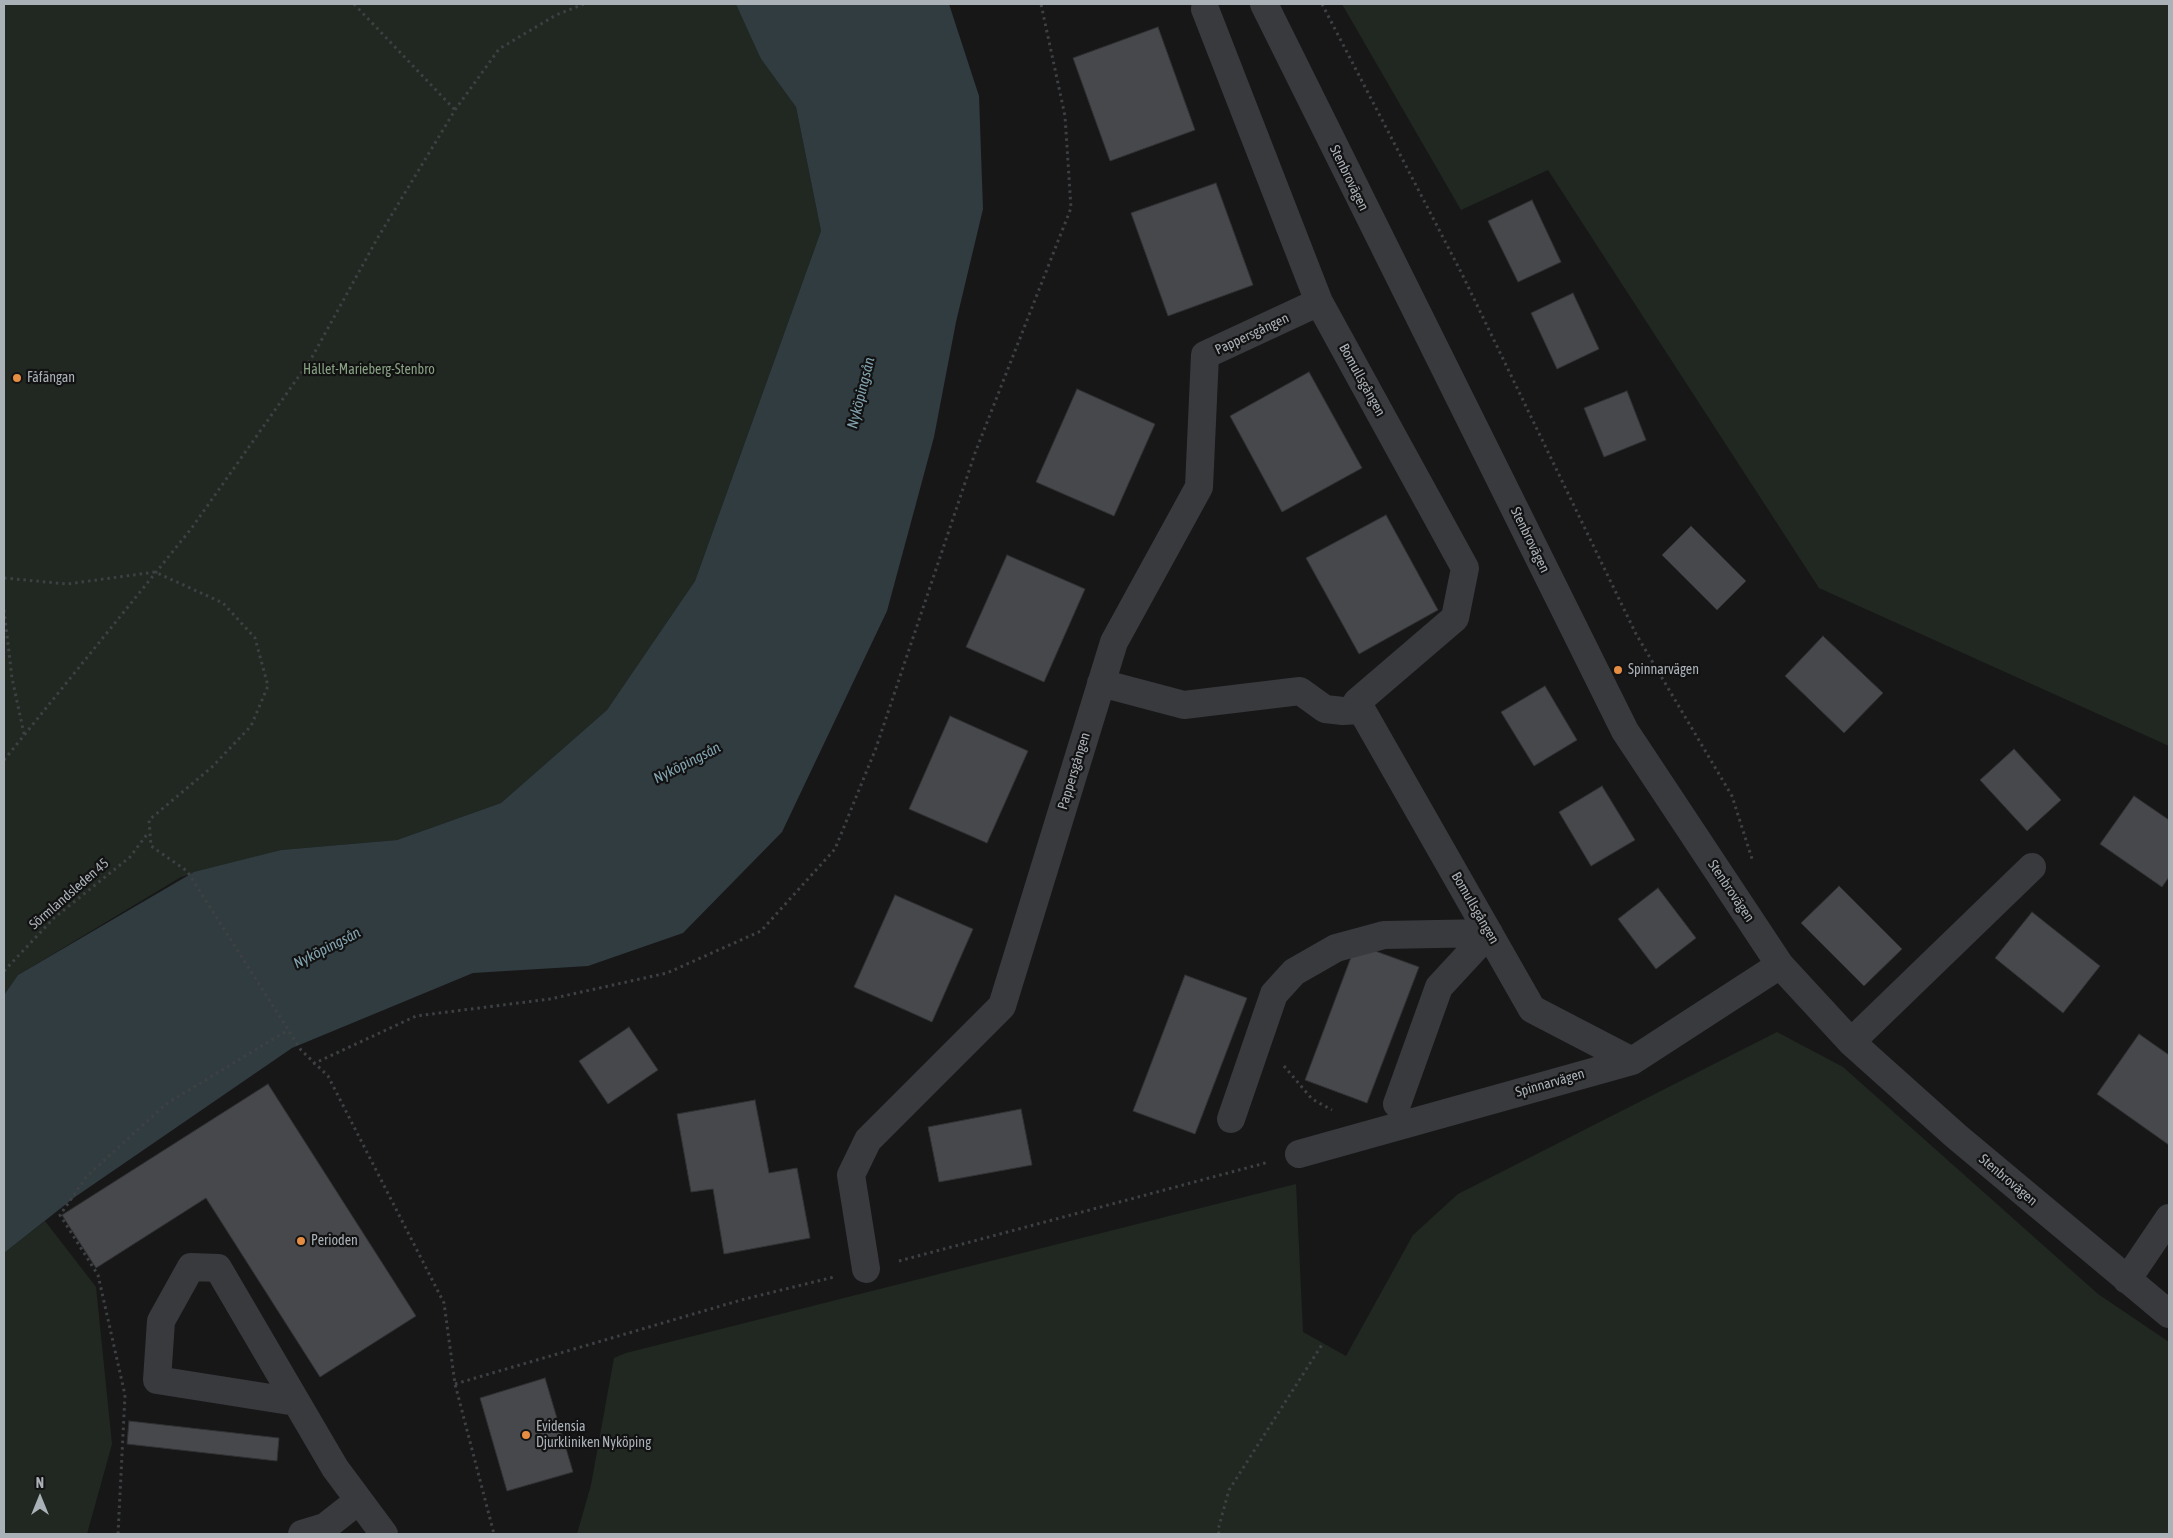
<!DOCTYPE html>
<meta charset="utf-8">
<style>
body{margin:0}
#map{position:relative;width:2173px;height:1538px;overflow:hidden;background:#171718;font-family:"Asap Condensed",sans-serif}
canvas{display:block}
.frame{position:absolute;inset:0;border:5px solid #aab1b7;pointer-events:none}
.north{position:absolute;left:15px;top:1473px;width:50px;height:50px;-webkit-text-stroke:4px #121213;paint-order:stroke;rotate:0deg;font-size:14px;font-weight:700;line-height:20px;text-align:center;color:#aab1b7}
.north::after{content:'';display:block;margin:auto;width:18px;height:22px;background:#aab1b7;clip-path:polygon(50% 0,100% 100%,50% 72%,0 100%)}
</style>
<div id="map">
<canvas width="2173" height="1538"></canvas>
<div class="frame"></div>
<div class="north">N</div>
</div>
<script>
const c = document.querySelector('canvas').getContext('2d');
c.lineJoin = 'round';
function paint(path, color) {
  c.fillStyle = color;
  c.fill(path, 'evenodd');
}
function toPath(rows) {
  const path = new Path2D();
  for (const r of rows) {
    path.moveTo(r[0], r[1]);
    for (let i = 2; i < r.length; i += 2) path.lineTo(r[i], r[i + 1]);
  }
  return path;
}
function stroke(path, color, width, dash) {
  c.strokeStyle = color;
  c.lineWidth = width;
  c.lineCap = dash ? 'butt' : 'round';
  c.setLineDash(dash || []);
  c.stroke(path);
}
function drawText(font, color, halo, rows, align = 'center') {
  c.font = font + ' "Asap Condensed",sans-serif';
  c.lineWidth = 4.5;
  c.setLineDash([]);
  c.textBaseline = 'middle';
  c.strokeStyle = halo;
  c.fillStyle = color;
  for (const [text, x, y, turn = 0] of rows) {
    c.save();
    c.translate(x, y);
    c.rotate((+turn || 0) * Math.PI / 180);
    c.textAlign = isNaN(turn) ? turn : align;
    if (halo) c.strokeText(text, 0, 0);
    c.fillText(text, 0, 0);
    c.restore();
  }
}
const green = toPath([
 [4,4,744,4,761,59,796,107,821,231,695,581,607,710,501,803,397,840,281,850,181,877,18,975,4,995],
 [1342,4,2169,4,2169,746,1819,588,1548,170,1461,210],
 [1777,1032,1843,1067,2098,1294,2169,1342,2169,1534,577,1534,591,1485,614,1358,626,1353,1296,1184,1303,1332,1346,1356,1413,1235,1458,1194],
 [45,1221,96,1287,112,1444,87,1534,4,1534,4,1253]
]);
const water = toPath([
 [736,4,949,4,979,96,983,209,956,322,934,437,887,611,782,832,683,933,588,966,473,973,292,1048,75,1197,4,1253,4,995,18,975,194,872,281,850,397,840,501,803,607,710,695,581,821,231,796,107,761,59]
]);
const building = toPath([
 [1158,27,1195,130,1110,161,1073,58,1158,27],
 [1216,183,1253,285,1168,316,1131,213,1216,183],
 [1532,200,1561,262,1518,282,1488,221,1532,200],
 [1573,293,1599,349,1557,369,1531,313,1573,293],
 [1309,372,1362,468,1282,512,1230,416,1309,372],
 [1077,389,1155,424,1114,516,1036,482,1077,389],
 [1627,391,1646,440,1604,457,1584,408,1627,391],
 [1386,515,1438,610,1359,654,1306,558,1386,515],
 [1691,526,1746,581,1717,610,1662,555,1691,526],
 [1007,555,1085,589,1044,682,966,647,1007,555],
 [1823,636,1883,693,1844,733,1785,676,1823,636],
 [1545,686,1577,740,1534,766,1501,712,1545,686],
 [950,716,1028,751,987,843,909,809,950,716],
 [2014,749,2061,800,2027,831,1980,780,2014,749],
 [1602,786,1635,840,1591,866,1559,812,1602,786],
 [2134,796,2169,820,2169,877,2162,887,2100,844,2134,796],
 [1839,886,1902,949,1864,986,1801,923,1839,886],
 [1658,888,1696,938,1656,969,1618,919,1658,888],
 [895,895,973,929,932,1022,854,987,895,895],
 [2032,912,2100,966,2063,1013,1995,958,2032,912],
 [1356,944,1419,967,1367,1103,1305,1080,1356,944],
 [1185,975,1247,998,1195,1134,1133,1111,1185,975],
 [629,1027,658,1070,608,1104,579,1061,629,1027],
 [2139,1034,2169,1055,2169,1145,2097,1094,2139,1034],
 [268,1084,416,1316,320,1377,206,1198,96,1268,62,1215,268,1084],
 [755,1100,769,1173,797,1168,810,1238,724,1254,713,1189,691,1192,677,1114,755,1100],
 [1021,1109,1032,1165,939,1182,928,1127,1021,1109],
 [545,1378,573,1472,507,1491,480,1398,545,1378],
 [129,1421,279,1438,277,1461,127,1444,129,1421]
]);
const path = toPath([
 [354,4,455,110],
 [1322,4,1462,274,1636,634,1732,796,1753,862],
 [4,578,67,584,155,572,223,603,255,638,268,686,251,726,212,767,149,820,151,846,187,871,301,1050,328,1076,444,1303,455,1384,494,1534],
 [4,610,12,678,24,734],
 [4,760,191,529,311,359,377,239,455,110,499,49,556,15,584,4],
 [4,971,54,918,130,857,148,833],
 [313,1064,416,1016,550,999,667,973,761,931,835,849,876,748,975,453,1071,208,1065,116,1041,4],
 [1284,1066,1312,1099,1332,1110],
 [899,1261,1269,1162],
 [455,1384,741,1300,834,1277],
 [118,1534,125,1395,98,1275,60,1215,87,1176,166,1104,288,1030],
 [1219,1534,1218,1530,1229,1490,1323,1343]
]);
const minor = toPath([
 [1264,4,1625,731,1780,965,1851,1042,1956,1136,2169,1314],
 [1205,9,1319,302,1465,568,1455,618,1357,702,1532,1009,1632,1061],
 [1101,683,1184,705,1300,691,1325,709,1343,711,1361,710],
 [1851,1042,2032,867],
 [1397,1104,1439,987,1489,933],
 [1231,1119,1274,994,1294,972,1336,948,1384,935,1489,933],
 [1299,1154,1632,1061,1780,965],
 [866,1269,851,1175,868,1140,1002,1006,1114,642,1199,487,1205,355,1319,302],
 [2127,1280,2169,1218],
 [296,1402,157,1380,161,1321,191,1267,218,1268,335,1468,384,1534],
 [302,1534,325,1527,358,1501]
]);
const markers = [
 [17,378,5,"#e48d43"],
 [1618,670,5,"#e48d43"],
 [301,1241,5,"#e48d43"],
 [526,1435,5,"#e48d43"]
];
const streetNames = [
 ["Stenbrovägen",1349,178,64],
 ["Pappersgången",1252,334,-25],
 ["Bomullsgången",1362,380,61],
 ["Stenbrovägen",1530,540,64],
 ["Pappersgången",1074,771,-73],
 ["Stenbrovägen",1731,891,56],
 ["Sörmlandsleden 45",69,894,-41],
 ["Bomullsgången",1475,908,60],
 ["Spinnarvägen",1550,1083,-16],
 ["Stenbrovägen",2008,1180,40]
];
const parkNames = [
 ["Hållet-Marieberg-Stenbro",369,370]
];
const poiNames = [
 ["Fåfängan",27,378],
 ["Spinnarvägen",1628,670],
 ["Perioden",311,1241],
 ["Evidensia",536,1427],
 ["Djurkliniken Nyköping",536,1443]
];
const waterNames = [
 ["Nyköpingsån",861,393,-76],
 ["Nyköpingsån",687,763,-27],
 ["Nyköpingsån",327,948,-27]
];
paint(green, '#212821');
paint(water, '#313c40');
paint(building, '#46484b');
stroke(building, '#313234', 1);
stroke(path, '#3e4144', 3, [2.5, 4]);
stroke(minor, '#383a3d', 28);
for (const [x, y, r, color] of markers) {
  const dot = new Path2D();
  dot.arc(x, y, r, 0, 2 * Math.PI);
  c.fillStyle = color;
  c.fill(dot);
  stroke(dot, '#121213', 2);
}
drawText('14px', '#aab1b7', '#121213', streetNames);
drawText('14px', '#87a182', '#121213', parkNames);
drawText('14px', '#aab1b7', '#121213', poiNames, 'left');
drawText('italic 15px', '#83a4b0', '#121213', waterNames);
</script>
